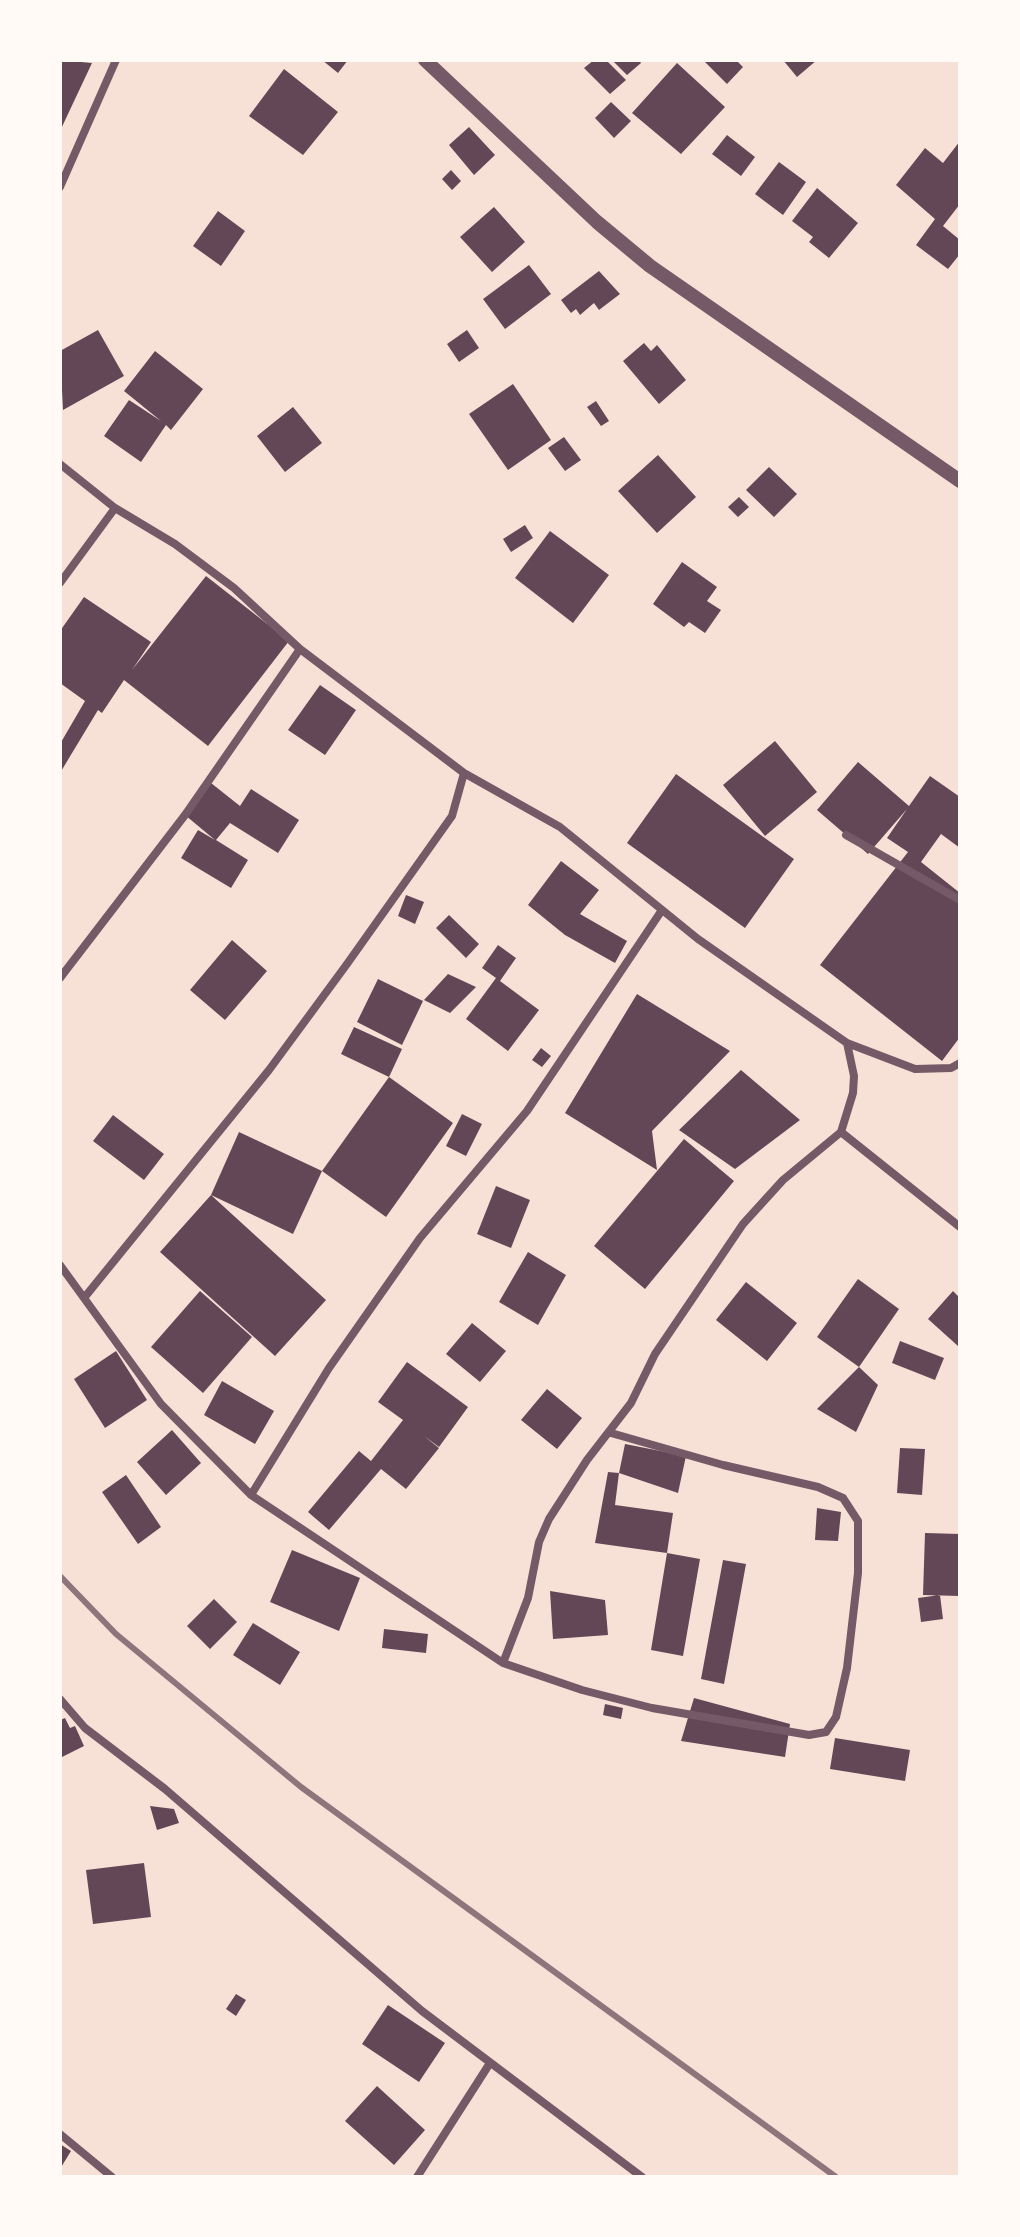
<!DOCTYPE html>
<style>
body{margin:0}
#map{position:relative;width:1020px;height:2237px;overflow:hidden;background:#f7e1d7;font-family:"IBM Plex Sans",sans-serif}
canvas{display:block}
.frame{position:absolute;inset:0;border:62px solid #fffaf5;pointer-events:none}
</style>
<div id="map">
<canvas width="1020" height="2237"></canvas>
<div class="frame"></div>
</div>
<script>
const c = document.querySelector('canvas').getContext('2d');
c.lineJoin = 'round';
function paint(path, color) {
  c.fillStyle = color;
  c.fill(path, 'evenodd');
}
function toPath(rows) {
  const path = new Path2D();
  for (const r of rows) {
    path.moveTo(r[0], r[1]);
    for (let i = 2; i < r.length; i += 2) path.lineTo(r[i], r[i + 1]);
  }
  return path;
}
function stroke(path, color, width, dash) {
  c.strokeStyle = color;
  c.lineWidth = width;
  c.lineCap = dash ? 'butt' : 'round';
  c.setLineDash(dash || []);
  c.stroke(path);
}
const building = toPath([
 [60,60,92,63,60,131],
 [322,60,348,60,338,73],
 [594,60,606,60,626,80,610,94,584,68],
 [612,60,639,60,641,63,627,75],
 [703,60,736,60,743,67,727,84],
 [783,60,817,60,797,77],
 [677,63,725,107,681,154,632,113],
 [284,69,338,112,303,155,249,116],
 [611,102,631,121,614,138,595,118],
 [469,127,495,155,474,175,449,145],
 [727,135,755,157,741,176,712,154],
 [960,141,960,204,943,226,960,240,960,254,948,269,916,245,935,219,896,185,925,148,943,163],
 [779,162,806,182,783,215,755,194],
 [451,170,461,181,452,190,442,179],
 [817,188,858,223,829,258,809,242,813,237,792,221],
 [494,207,525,242,492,272,460,237],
 [218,211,245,231,221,266,193,246],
 [529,265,551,294,505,329,483,299],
 [599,271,620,294,599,310,594,303,580,315,576,309,571,313,561,300],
 [98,330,124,376,63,410,60,351],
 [467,330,479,348,459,362,447,344],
 [644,343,651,351,657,345,686,380,659,404,623,361],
 [155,351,203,389,171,430,166,425,141,462,104,436,129,400,161,421,124,391],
 [513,384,551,440,508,470,469,414],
 [596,401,609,421,601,426,587,407],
 [293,407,322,443,285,472,257,436],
 [564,437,581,460,565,471,548,448],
 [658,455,696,497,657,533,618,491],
 [769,467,797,494,774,517,746,490],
 [739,497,749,507,738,517,728,507],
 [525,525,533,538,511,552,503,539],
 [550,531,609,575,573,623,515,578],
 [682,562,717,587,707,601,721,610,705,633,689,622,684,627,653,604],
 [206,576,289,641,208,746,124,680,102,713,98,710,60,773,60,744,85,701,60,683,60,631,84,597,151,642,132,670],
 [320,685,356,710,325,755,288,730],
 [775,741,817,792,765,836,723,785],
 [858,762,909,806,930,776,960,797,960,848,941,834,921,862,960,893,960,1037,942,1061,820,965,908,852,887,838,907,809,868,854,817,810],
 [676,774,794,859,745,928,627,843],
 [211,783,240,806,251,789,299,820,278,853,230,823,216,840,248,860,231,888,181,858,198,830,215,840,185,815],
 [561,861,599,890,580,914,627,941,615,963,565,935,528,905],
 [406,895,424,902,415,924,398,916],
 [449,915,479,944,466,958,436,928],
 [232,940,267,971,225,1020,190,990],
 [498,945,516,958,500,981,539,1010,508,1051,466,1019,496,978,482,968],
 [448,974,476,987,450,1013,424,1000],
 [378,979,423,1001,402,1045,357,1022],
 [637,994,730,1051,652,1131,657,1170,565,1113],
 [354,1027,402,1049,389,1077,341,1054],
 [541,1048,551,1056,542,1067,532,1060],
 [741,1070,800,1120,735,1169,679,1130],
 [389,1077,453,1123,386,1217,322,1171],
 [462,1114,482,1124,466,1156,446,1146],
 [113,1115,164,1154,144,1180,93,1141],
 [239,1132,322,1171,293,1234,211,1195],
 [684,1139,734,1181,645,1289,594,1246],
 [496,1186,530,1200,511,1248,477,1234],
 [211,1195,326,1300,275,1356,160,1252],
 [528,1252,566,1275,538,1325,499,1302],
 [858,1279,899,1309,859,1367,878,1385,856,1432,817,1409,859,1367,817,1337],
 [746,1282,797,1323,767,1361,716,1320],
 [200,1291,252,1337,203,1393,151,1347],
 [953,1291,960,1298,958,1346,928,1319],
 [472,1323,506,1351,480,1382,446,1354],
 [900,1341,944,1358,935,1380,892,1363],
 [116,1351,147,1400,105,1428,74,1379],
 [407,1362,468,1407,439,1447,424,1436,439,1448,406,1489,381,1469,329,1530,308,1512,359,1451,371,1461,403,1420,378,1402],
 [222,1381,274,1411,255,1444,204,1415],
 [547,1389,582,1418,557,1449,521,1420],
 [172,1430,201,1463,166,1495,137,1462],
 [625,1444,686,1456,678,1493,619,1473],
 [900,1448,925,1449,922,1495,897,1493],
 [608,1472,619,1473,615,1505,673,1513,667,1553,595,1543],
 [126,1475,161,1527,138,1544,102,1492],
 [817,1508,841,1512,838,1541,815,1540],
 [925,1533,960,1534,960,1596,923,1595],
 [292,1550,360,1578,339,1631,270,1602],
 [667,1553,700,1559,683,1656,651,1650],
 [723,1560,746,1564,724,1684,701,1679],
 [550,1591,605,1600,608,1635,553,1639],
 [940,1595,943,1619,921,1622,918,1598],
 [214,1599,237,1622,210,1649,187,1626],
 [253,1623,300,1652,280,1685,233,1655],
 [384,1629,428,1634,426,1653,382,1648],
 [694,1698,790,1724,785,1757,681,1741],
 [605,1704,623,1708,621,1719,603,1715],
 [65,1718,70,1728,75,1726,84,1746,60,1758,60,1720],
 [835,1738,910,1750,905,1781,830,1769],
 [150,1806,174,1809,179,1823,157,1830],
 [144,1863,151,1917,93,1924,86,1870],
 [236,1994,246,2000,236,2016,226,2009],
 [388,2005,445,2043,419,2082,362,2044],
 [377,2086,425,2130,394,2165,345,2121],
 [60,2144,71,2151,60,2169]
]);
const minor = toPath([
 [60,187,116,60],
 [60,464,115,508,175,544,234,588,300,649,464,773,560,827,698,939,847,1043,915,1069,951,1068,960,1063],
 [60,583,115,508],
 [846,835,960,900],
 [60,978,185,815,300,649],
 [841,1132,960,1227],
 [60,1265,161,1404,251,1495,503,1663,582,1690,652,1708,809,1735,826,1732,836,1717,847,1668,858,1573,858,1521,843,1498,818,1487,723,1465,611,1433],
 [84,1298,269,1070,347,964,452,816,464,773],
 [251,1495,329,1368,420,1238,527,1111,662,910],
 [503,1663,528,1598,539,1542,549,1519,587,1460,631,1403,655,1354,743,1224,783,1180,841,1132,853,1093,854,1076,847,1043],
 [60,1699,85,1728,165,1789,422,2011,642,2177],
 [60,2134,112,2177],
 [417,2177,490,2063]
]);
const tertiary = toPath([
 [425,60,597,222,650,266,960,481]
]);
const rail = toPath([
 [60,1576,116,1634,301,1787,836,2177]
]);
paint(building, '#644757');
stroke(minor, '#755966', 8);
stroke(tertiary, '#755966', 14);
stroke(rail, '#8f747c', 6);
</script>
